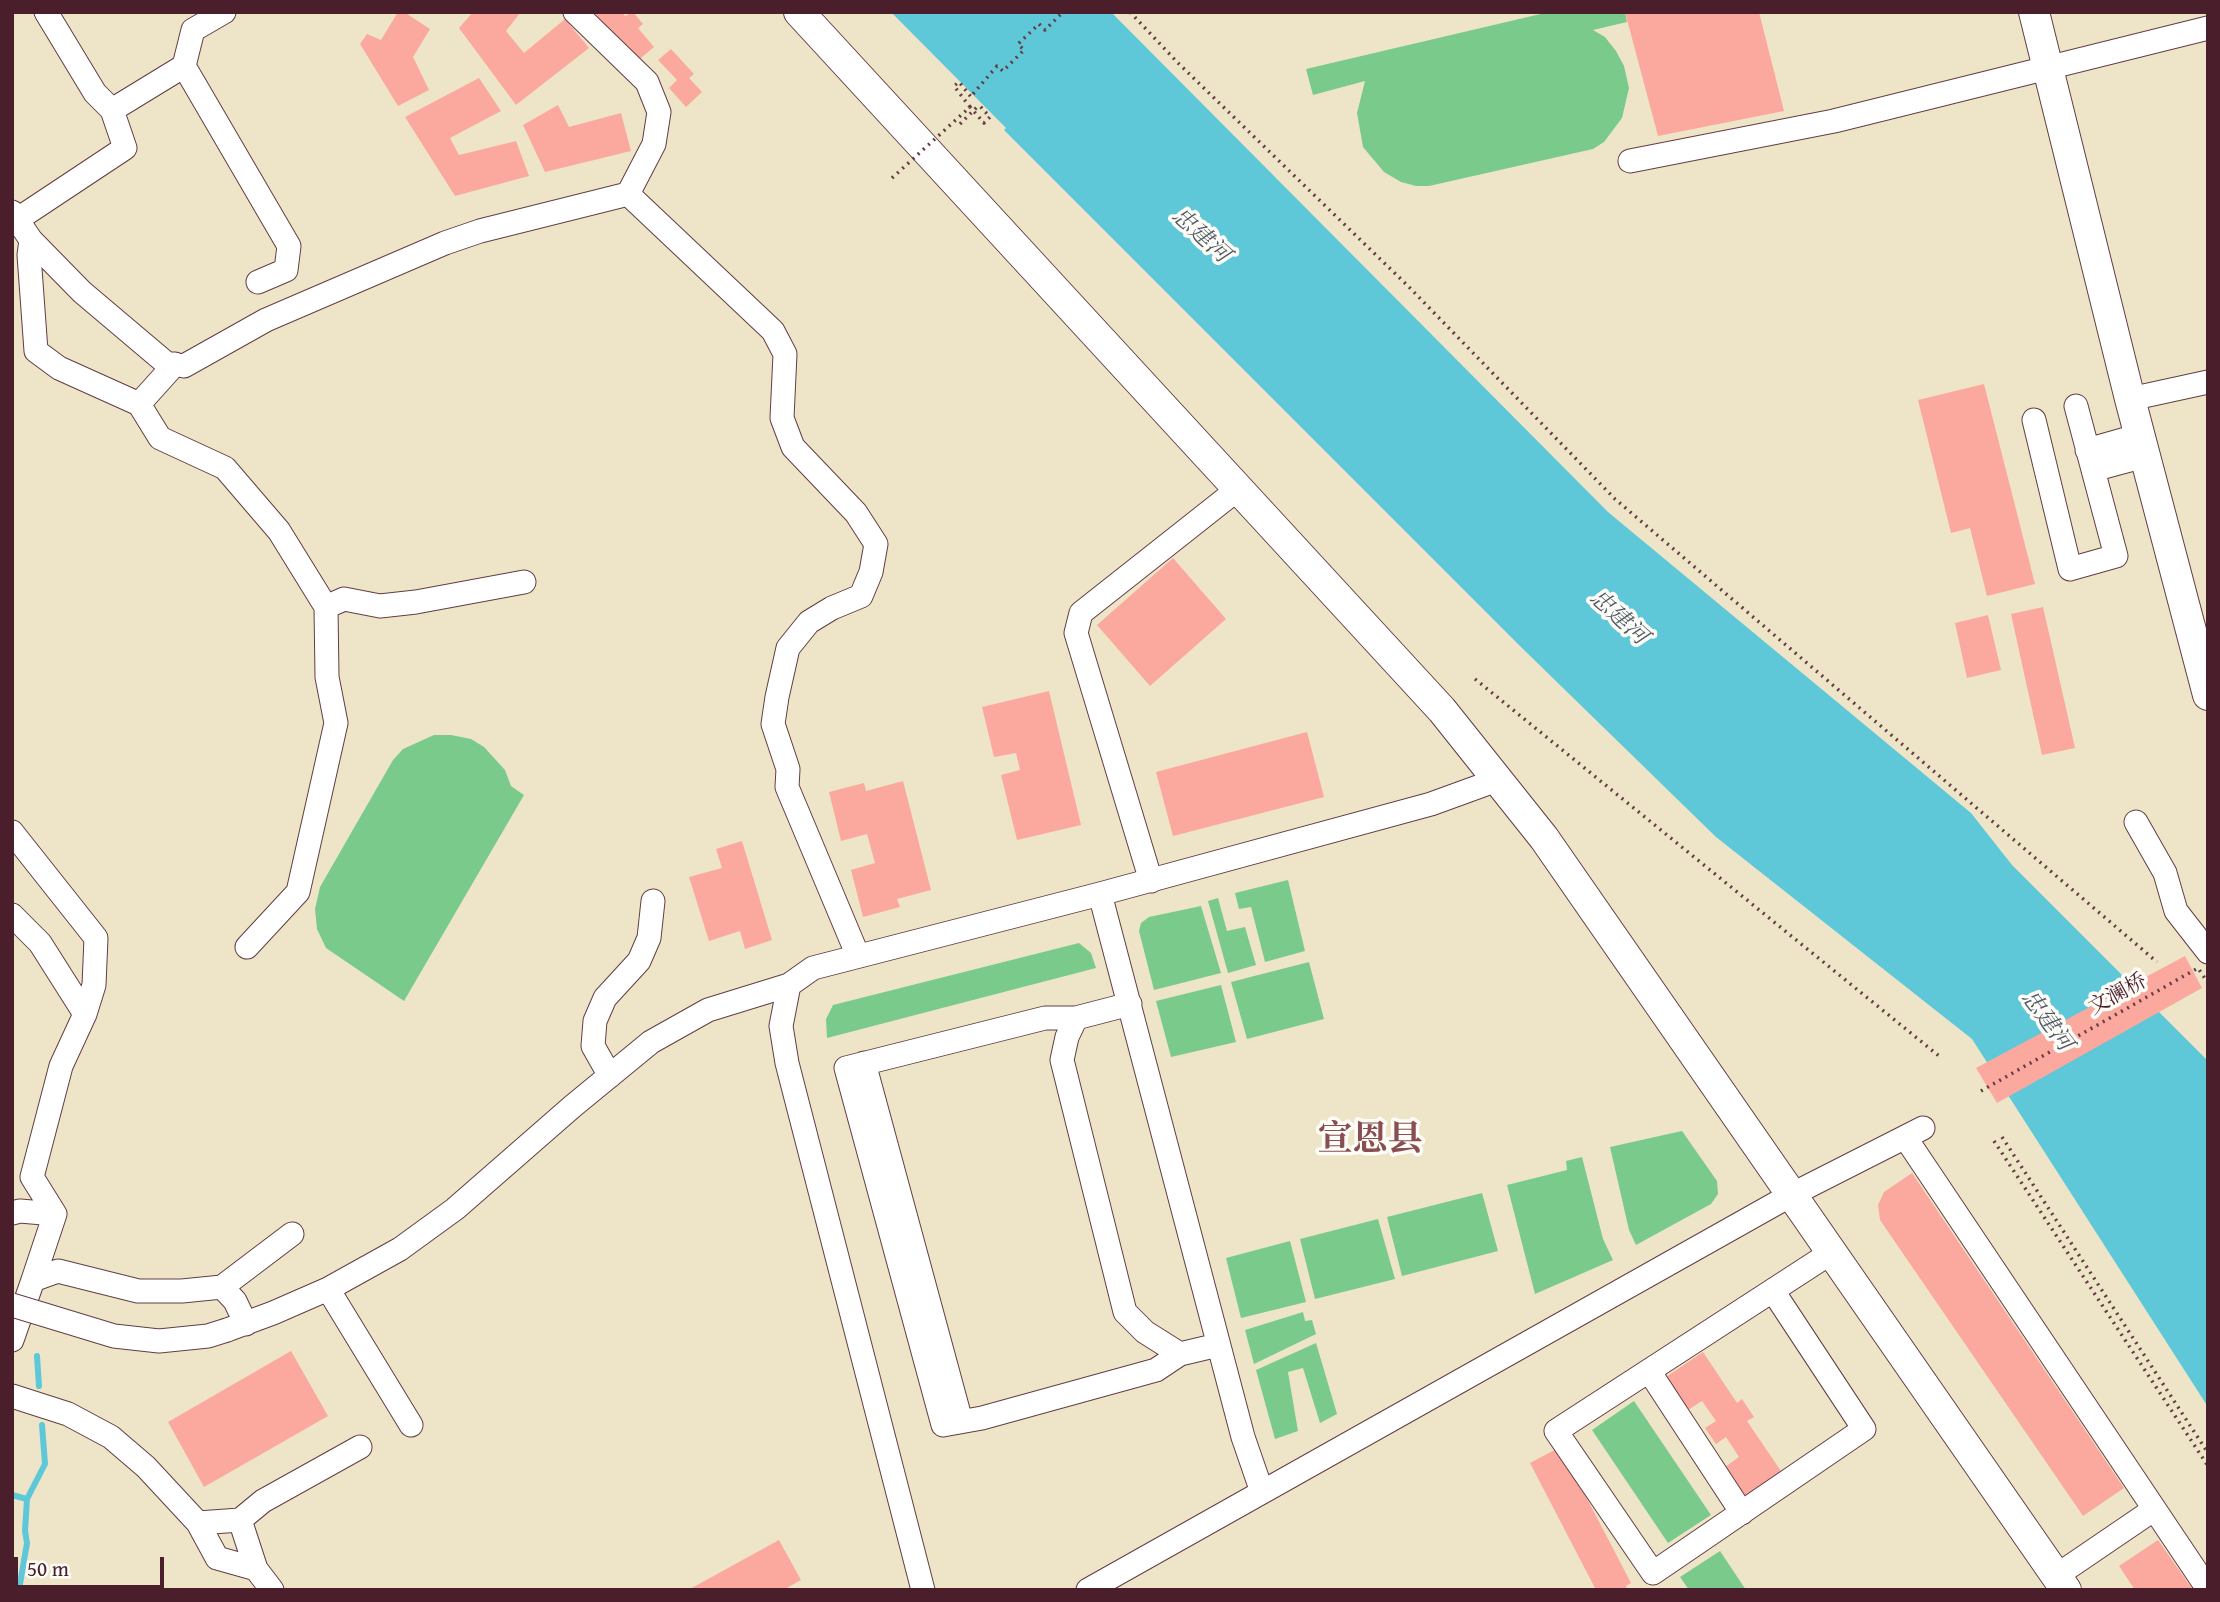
<!DOCTYPE html>
<meta charset="utf-8">
<style>
body{margin:0}
#map{position:relative;width:2220px;height:1602px;overflow:hidden;background:#eee5c8;font-family:"Gentium Book Plus",serif}
canvas{display:block}
.frame{position:absolute;inset:0;border:14px solid #4a1f2b;pointer-events:none}
.scale{position:absolute;left:14px;top:1557px;width:150px;height:32px;box-sizing:border-box;border:4px solid #4a1f2b;border-top:0;padding-left:9px;font-size:21px;line-height:24px;white-space:nowrap;color:#4a1f2b;-webkit-text-stroke:5px #fdfcf7;paint-order:stroke}
</style>
<div id="map">
<canvas width="2220" height="1602"></canvas>
<div class="frame"></div>
<div class="scale">50 m</div>
</div>
<script>
const c = document.querySelector('canvas').getContext('2d');
c.lineJoin = 'round';
function paint(path, color) {
  c.fillStyle = color;
  c.fill(path, 'evenodd');
}
function toPath(rows) {
  const path = new Path2D();
  for (const r of rows) {
    path.moveTo(r[0], r[1]);
    for (let i = 2; i < r.length; i += 2) path.lineTo(r[i], r[i + 1]);
  }
  return path;
}
function stroke(path, color, width, dash) {
  c.strokeStyle = color;
  c.lineWidth = width;
  c.lineCap = dash ? 'butt' : 'round';
  c.setLineDash(dash || []);
  c.stroke(path);
}
function drawText(font, color, halo, rows, align = 'center') {
  c.font = font + ' "Gentium Book Plus","Noto Serif SC",serif';
  c.lineWidth = 7;
  c.setLineDash([]);
  c.textBaseline = 'middle';
  c.strokeStyle = halo;
  c.fillStyle = color;
  for (const [text, x, y, turn = 0] of rows) {
    c.save();
    c.translate(x, y);
    c.rotate((+turn || 0) * Math.PI / 180);
    c.textAlign = isNaN(turn) ? turn : align;
    if (halo) c.strokeText(text, 0, 0);
    c.fillText(text, 0, 0);
    c.restore();
  }
}
const green = toPath([
 [1549,12,1625,12,1627,22,1593,30,1605,37,1616,51,1624,66,1629,88,1622,118,1604,142,1593,149,1429,186,1416,186,1401,182,1384,172,1363,147,1357,113,1365,81,1313,95,1306,69],
 [434,735,451,735,471,739,484,747,505,770,511,786,524,795,404,1001,326,948,317,929,315,909,320,887,393,760,403,749],
 [1288,880,1305,951,1265,962,1251,907,1239,909,1235,893],
 [1218,898,1227,931,1245,927,1256,965,1228,973,1208,901],
 [1201,906,1221,973,1154,990,1139,931,1141,923,1149,917],
 [1079,943,1091,953,1096,968,827,1038,826,1019,833,1005],
 [1309,962,1324,1019,1247,1039,1231,982],
 [1221,985,1236,1042,1171,1057,1156,1001],
 [1682,1131,1717,1181,1718,1194,1711,1204,1636,1245,1629,1230,1610,1147],
 [1582,1157,1603,1239,1613,1260,1535,1294,1507,1185,1567,1170,1566,1161],
 [1482,1193,1498,1251,1402,1276,1387,1217],
 [1378,1219,1395,1279,1315,1299,1300,1239],
 [1290,1241,1306,1302,1241,1318,1226,1258],
 [1303,1312,1305,1321,1312,1320,1316,1334,1254,1364,1245,1330],
 [1316,1343,1337,1414,1320,1423,1303,1368,1288,1372,1298,1431,1275,1439,1256,1370],
 [1634,1401,1711,1515,1668,1543,1592,1430],
 [1720,1551,1746,1590,1689,1590,1680,1577]
]);
const water = toPath([
 [891,12,1111,12,1608,512,1971,813,2012,865,2207,1060,2208,1407,1972,1039,1716,837,1523,649,1004,130,1006,128]
]);
const stream = toPath([
 [37,1356,39,1386],
 [12,1495,27,1499,25,1531,27,1543,19,1590],
 [27,1499,45,1464,42,1425]
]);
const building = toPath([
 [398,12,404,12,430,29,413,57,429,90,398,106,360,44,367,34,381,40],
 [473,12,521,12,506,31,524,53,565,19,589,48,516,105,459,28],
 [594,12,622,12,625,16,633,12,643,24,638,28,654,47,636,62],
 [1625,12,1759,12,1784,111,1658,136],
 [671,49,694,74,689,78,702,92,686,107,669,88,677,80,658,60],
 [479,78,501,111,450,138,459,155,516,141,529,176,455,196,405,117],
 [558,105,569,127,621,113,631,151,545,172,523,125],
 [1984,384,2035,584,1987,596,1970,528,1951,533,1918,400],
 [1173,558,1226,619,1150,686,1097,625],
 [2043,607,2075,748,2042,755,2011,614],
 [1988,615,2001,670,1967,678,1955,623],
 [1049,691,1081,825,1017,840,1001,775,1020,770,1016,753,994,757,982,707],
 [1307,732,1324,797,1173,836,1156,772],
 [903,781,931,890,897,899,900,907,863,917,851,870,875,863,867,834,841,841,829,792,864,783,866,791],
 [742,841,772,940,745,949,740,931,709,941,689,877,722,868,716,849],
 [2185,956,2202,988,1997,1103,1976,1068],
 [1912,1173,2124,1488,2083,1516,1880,1220,1878,1205,1884,1192],
 [291,1351,328,1416,204,1487,168,1422],
 [1703,1352,1737,1403,1742,1399,1754,1417,1747,1421,1787,1480,1750,1505,1725,1467,1739,1457,1726,1437,1716,1444,1705,1428,1716,1421,1702,1401,1688,1410,1666,1377],
 [1560,1447,1631,1583,1626,1586,1628,1590,1596,1590,1530,1463],
 [779,1540,801,1580,783,1590,688,1590],
 [2158,1540,2193,1590,2135,1590,2119,1566]
]);
const path = toPath([
 [1068,12,1071,12],
 [1130,12,1178,63,1408,286,1615,499,2157,962],
 [973,94,997,66,1003,71,1024,50,1018,44,1039,24,1045,30,1063,12],
 [970,107,954,86,959,82,972,98],
 [960,124,979,105],
 [1475,679,1939,1056],
 [1981,1091,2198,968,2208,983],
 [2002,1137,2208,1453],
 [1994,1141,2208,1466]
]);
const minor = toPath([
 [46,12,95,93,112,110],
 [224,12,193,30,184,66,289,246,286,270,258,282],
 [1630,161,1834,121,2208,28],
 [628,194,773,331,785,354,782,418,793,447,856,513,876,544,871,572,861,596,832,608,809,622,788,648,777,697,773,724,788,769,787,787,858,956],
 [12,212,31,240,82,292,166,363,184,366,266,320,445,243,480,231,628,194,654,144,659,112,647,82,575,12],
 [18,219,125,148,112,110,184,66],
 [31,240,29,255,36,351,59,368,139,404,175,364],
 [2130,399,2208,382],
 [139,404,160,438,225,468,279,531,326,607,327,677,336,723,298,892,247,947],
 [2034,420,2070,569,2116,556,2076,406],
 [2087,450,2140,435],
 [2093,470,2145,456],
 [326,607,344,599,380,606,416,602,524,582],
 [2136,822,2165,873,2176,911,2208,952],
 [12,832,96,938,94,985,85,1014,61,1066,32,1177,55,1214,33,1280],
 [1151,881,1076,633,1081,613,1238,489],
 [1100,894,1243,1437,1262,1492],
 [12,915,40,943,85,1014],
 [1130,1004,1076,1018,1045,1018,846,1068,943,1425,982,1418,1156,1370,1180,1354,1218,1345],
 [1076,1018,1067,1037,1062,1060,1125,1312,1145,1332,1180,1354],
 [864,1063,961,1421],
 [610,1076,593,1046,595,1021,605,998,639,961,649,938,653,901],
 [1905,1137,2208,1589],
 [12,1213,20,1211,55,1214],
 [222,1287,292,1234],
 [328,1289,411,1425],
 [1773,1291,1864,1429,1653,1573,1556,1431,1832,1252],
 [227,1330,273,1313,328,1289,400,1249,455,1209,573,1106,651,1042,708,1010,789,985],
 [12,1340,33,1280,58,1271,138,1291,182,1291,222,1287,235,1301,246,1324],
 [1649,1371,1742,1513],
 [12,1396,68,1414,111,1437,146,1467,198,1523,217,1558,256,1569,272,1590],
 [240,1520,263,1501,360,1447],
 [198,1523,240,1520,256,1569],
 [2056,1576,2153,1510],
 [923,1590,787,1063,781,1026,789,985,813,968,1100,894,1431,804,1497,780],
 [1088,1590,1791,1195,1923,1128]
]);
const major = toPath([
 [799,12,1442,710,1544,838,2066,1590],
 [2034,12,2130,399,2208,695]
]);
const pathBridge = toPath([
 [892,178,970,107,984,123,990,117,979,105]
]);
const minorBridge = toPath([
 [12,1305,114,1336,159,1341,208,1336,227,1330]
]);
const streetNames = [
 ["文澜桥",2118,995,-29]
];
const waterNames = [
 ["忠建河",1200,236,42],
 ["忠建河",1618,618,42],
 ["忠建河",2046,1021,53]
];
const townNames = [
 ["宣恩县",1370,1141]
];
paint(green, '#7aca8b');
paint(water, '#5ec8d8');
stroke(stream, '#5ec8d8', 6);
paint(building, '#fba99e');
stroke(minor, '#633d43', 25);
stroke(major, '#633d43', 32);
stroke(path, '#633d43', 3.5, [2, 5]);
stroke(minor, '#fff', 23);
stroke(major, '#fff', 30);
stroke(minorBridge, '#633d43', 25, []);
stroke(pathBridge, '#633d43', 3.5, [2, 5]);
stroke(minorBridge, '#fff', 23);
drawText('21px', '#4a1f2b', '#fdfcf7', streetNames);
drawText('italic 23px', '#515a68', '#fdfcf7', waterNames);
drawText('bold 35px', '#884f53', '#fdfcf7', townNames);
</script>
